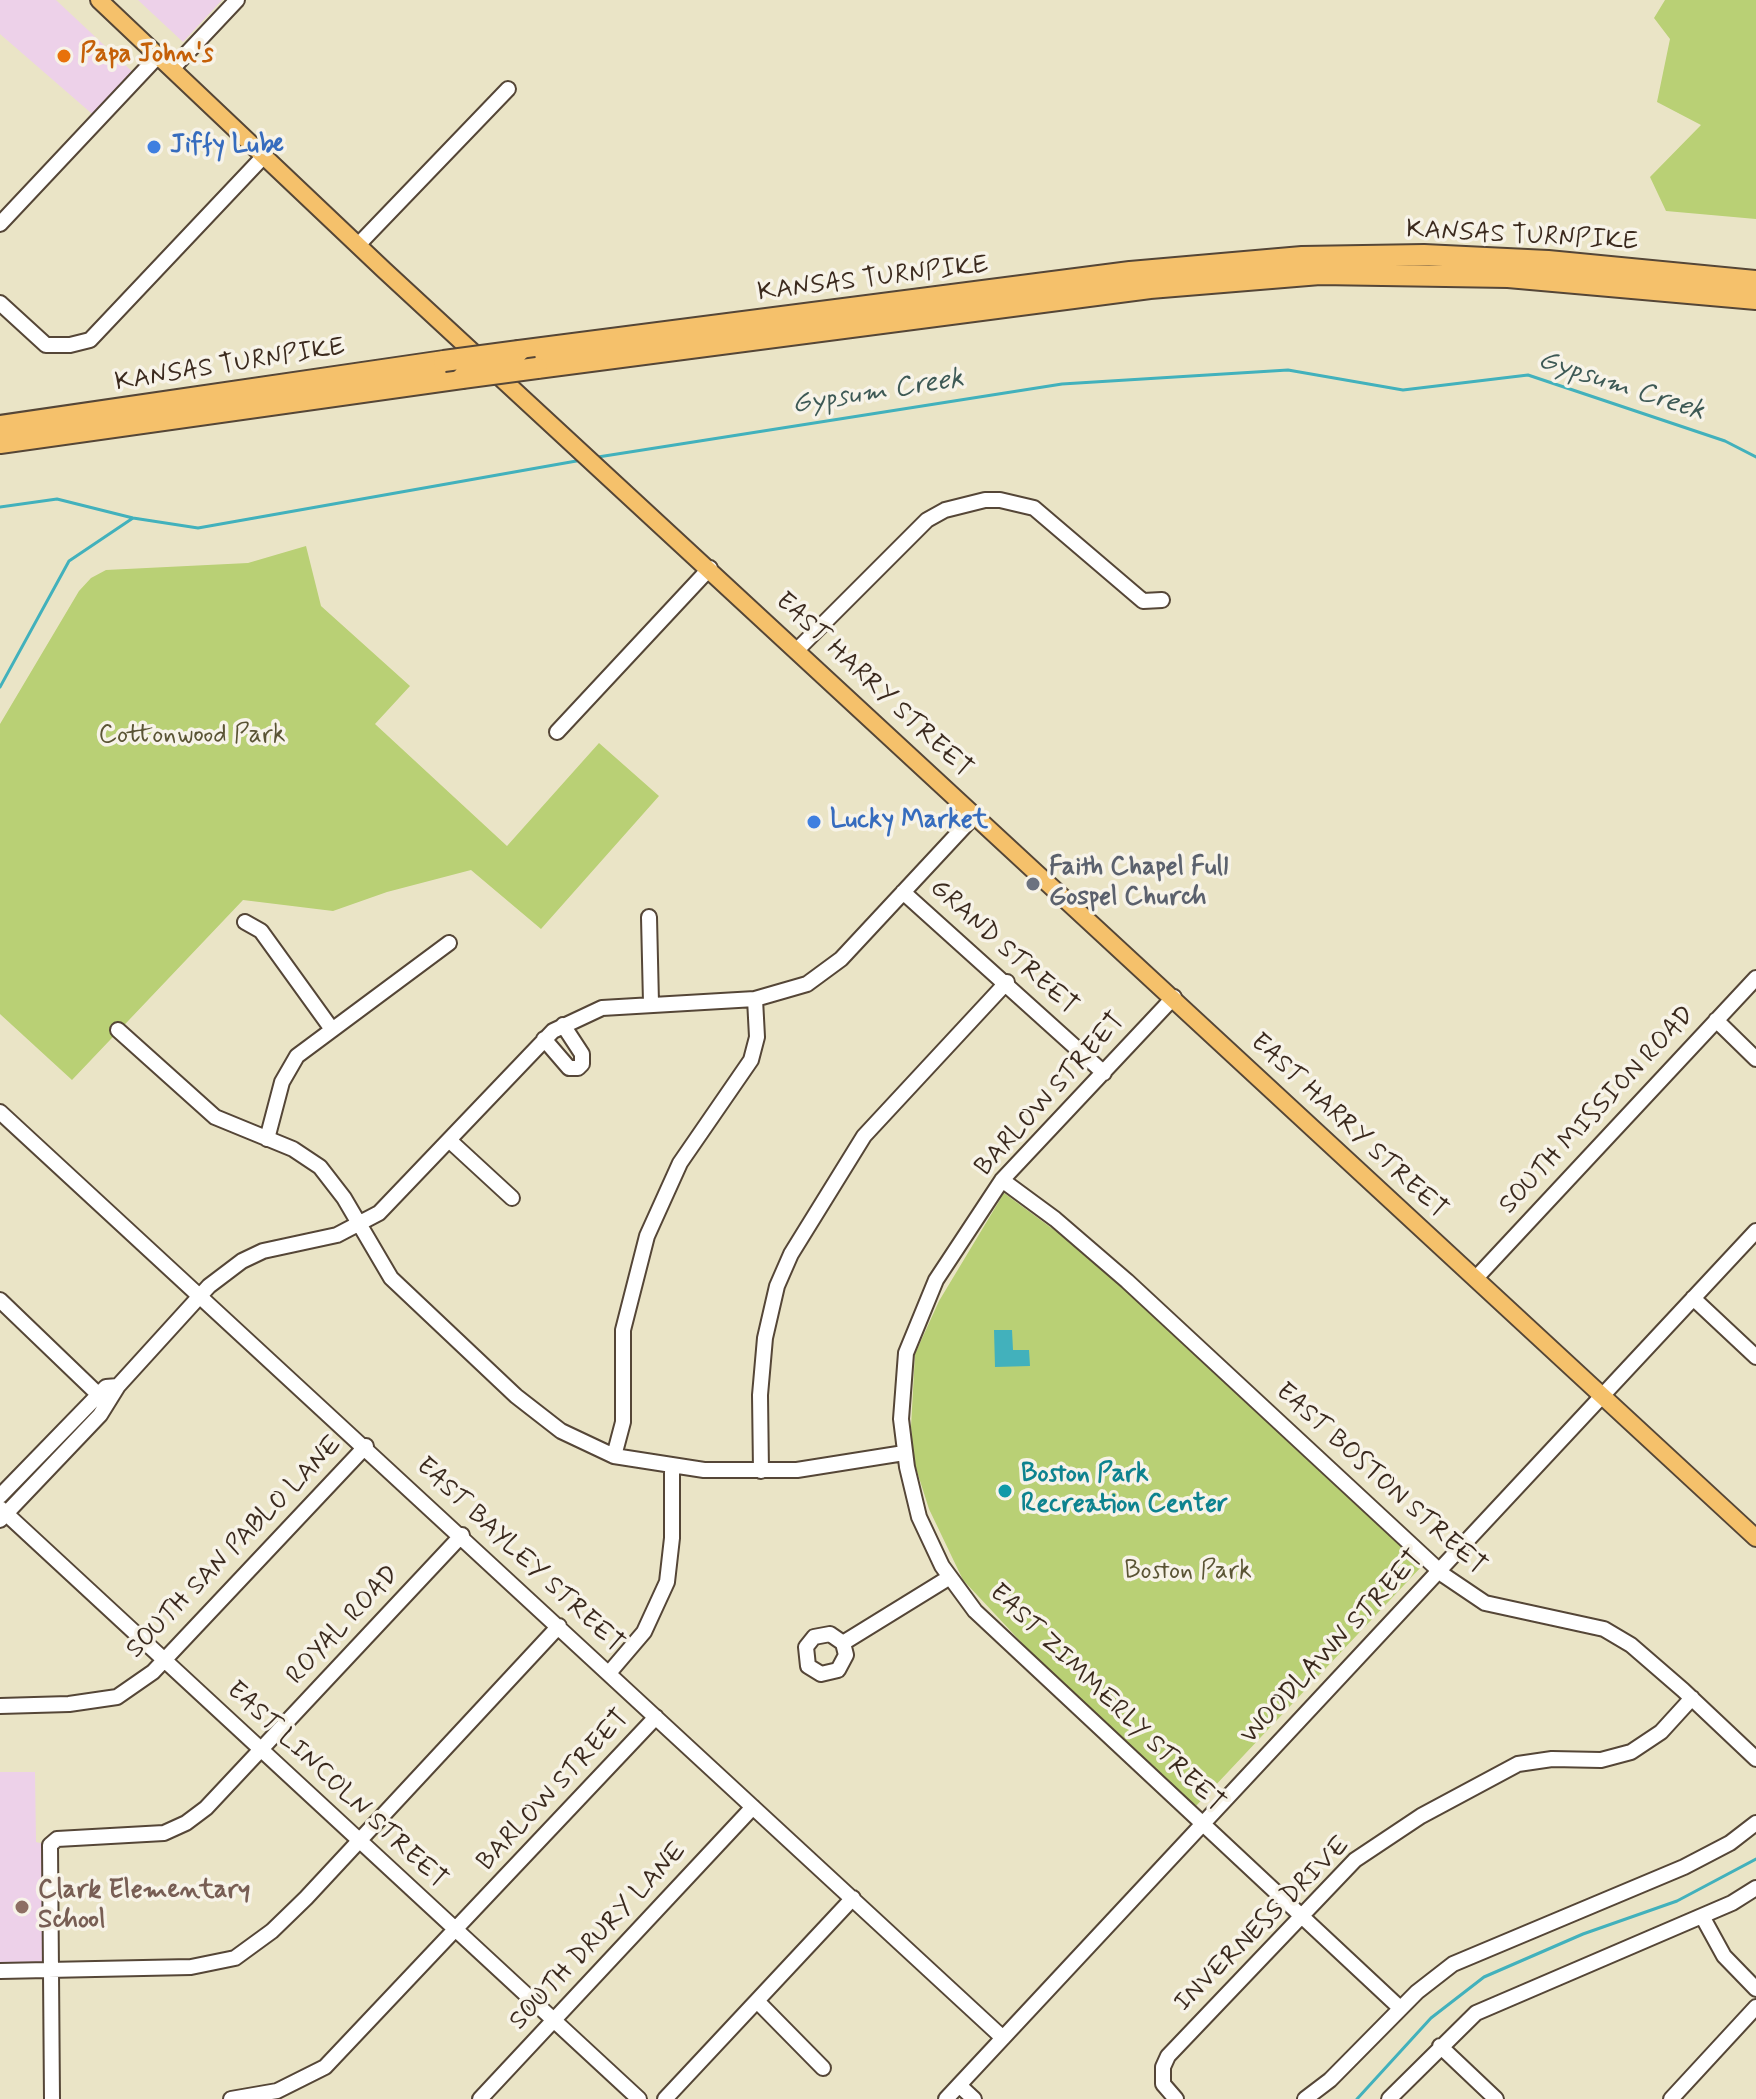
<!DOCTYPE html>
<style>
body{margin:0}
canvas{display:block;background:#eae4c6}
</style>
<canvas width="1756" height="2099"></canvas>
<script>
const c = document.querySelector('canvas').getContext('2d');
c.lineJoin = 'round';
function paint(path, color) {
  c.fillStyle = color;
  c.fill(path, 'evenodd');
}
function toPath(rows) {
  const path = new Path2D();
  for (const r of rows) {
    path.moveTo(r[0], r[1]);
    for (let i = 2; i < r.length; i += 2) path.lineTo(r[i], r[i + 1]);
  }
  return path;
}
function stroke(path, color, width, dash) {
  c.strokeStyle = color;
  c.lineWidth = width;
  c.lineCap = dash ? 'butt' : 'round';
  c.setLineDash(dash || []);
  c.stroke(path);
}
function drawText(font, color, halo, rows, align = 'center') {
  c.font = font + ' Mynerve,sans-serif';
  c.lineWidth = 7;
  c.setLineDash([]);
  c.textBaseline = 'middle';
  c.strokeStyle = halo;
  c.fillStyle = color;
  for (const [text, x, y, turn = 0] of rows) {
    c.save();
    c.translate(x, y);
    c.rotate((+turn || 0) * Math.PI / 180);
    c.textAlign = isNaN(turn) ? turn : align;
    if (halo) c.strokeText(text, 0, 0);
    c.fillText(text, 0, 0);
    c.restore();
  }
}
const built = toPath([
 [0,0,56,0,138,77,98,119,0,34],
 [138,0,222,0,183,42],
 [0,1772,35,1772,36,1842,44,1844,44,1964,0,1966]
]);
const green = toPath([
 [1665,0,1756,0,1756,219,1666,211,1650,177,1701,125,1657,102,1670,39,1654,18],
 [306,546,321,606,410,686,375,724,507,846,599,743,659,796,541,929,471,870,387,892,333,911,243,900,72,1080,0,1014,0,724,79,591,91,578,106,570,248,563],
 [1004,1193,1084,1252,1422,1566,1196,1806,1037,1659,963,1580,929,1509,914,1462,911,1427,915,1354,939,1301]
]);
const water = toPath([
 [1012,1330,1013,1350,1029,1350,1030,1366,995,1367,994,1330]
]);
const stream = toPath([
 [598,457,1062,384,1288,370,1403,390,1528,375,1725,441,1756,457],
 [0,507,57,499,133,518,198,528,582,460],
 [0,687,69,561,133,518],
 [1357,2099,1431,2018,1484,1977,1583,1934,1677,1901,1756,1859]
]);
const minor = toPath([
 [172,69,237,0],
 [0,224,158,56],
 [358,245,508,89],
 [0,303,46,345,70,345,90,340,264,156],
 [798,649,927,520,945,510,985,500,1000,500,1034,508,1143,601,1162,600],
 [557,732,710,568],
 [903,892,1104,1073],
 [649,917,651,1003],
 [245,922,261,931,331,1028],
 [1174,997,1002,1180,936,1280,906,1353,901,1419,907,1467,919,1517,942,1566,975,1611,1400,2008],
 [1716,1020,1756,1059],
 [118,1030,215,1117,293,1149,320,1167,344,1198,391,1278,516,1396,561,1431,614,1456,704,1470,797,1470,904,1453],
 [544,1039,569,1068,578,1068,582,1064,582,1054,563,1025],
 [0,1112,1003,2038],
 [267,1139,282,1082,297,1056,449,943],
 [449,1140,512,1198],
 [1002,1180,1055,1219,1127,1281,1445,1576,1485,1603,1604,1629,1631,1645,1683,1690,1756,1759],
 [1476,1278,1756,978],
 [1693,1298,1756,1357],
 [0,1300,103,1399],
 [614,1456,623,1422,623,1330,647,1236,680,1163,751,1060,757,1037,755,999],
 [761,1471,760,1395,765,1338,777,1286,791,1254,864,1136,1007,982],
 [0,1496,106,1387,118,1386],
 [0,1508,639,2099],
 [0,1520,100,1415,118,1386,209,1286,242,1261,263,1251,337,1235,379,1213,553,1031,602,1008,755,999,807,984,841,959,976,814],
 [843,1643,846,1655,838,1670,821,1674,808,1666,806,1647,814,1637,830,1634,843,1643,950,1577],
 [609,1673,644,1632,667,1582,672,1538,672,1466],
 [0,1706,69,1704,117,1697,153,1672,366,1446],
 [1702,1916,1724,1956,1756,1989],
 [0,1971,191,1967,235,1958,272,1931,306,1898,559,1626],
 [757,2001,823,2068],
 [1440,2046,1496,2099],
 [959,2085,974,2099],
 [52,2099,50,1845,57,1839,164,1833,186,1823,206,1808,462,1535],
 [231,2099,277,2091,325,2067,656,1717],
 [480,2099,753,1807],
 [665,2099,853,1898],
 [946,2099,1756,1231],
 [1176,2099,1163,2084,1163,2067,1168,2056,1355,1860,1421,1816,1518,1764,1552,1759,1601,1760,1631,1752,1661,1732,1692,1698],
 [1305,2099,1330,2080,1417,1992,1453,1964,1684,1867,1730,1843,1756,1823],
 [1389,2099,1476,2013,1732,1903,1756,1888],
 [1671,2099,1756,2007]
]);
const major = toPath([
 [99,0,384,270,1756,1538]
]);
const highway = toPath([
 [519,351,1130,272,1302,257,1424,255,1548,261,1756,281],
 [537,368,1150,288,1320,274,1508,277,1756,299],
 [0,426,444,361],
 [0,443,462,378]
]);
const highwayBridge = toPath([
 [444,361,519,351],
 [462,378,537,368]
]);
const markers = [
 [64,56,8,"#e8710a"],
 [154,147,8,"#3f7fe0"],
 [814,822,8,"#3f7fe0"],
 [1033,884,8,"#6b7280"],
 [1005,1491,8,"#0f9aa8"],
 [22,1907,8,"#8d6e63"]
];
const foodNames = [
 ["Papa John's",80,56]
];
const shopNames = [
 ["Jiffy Lube",170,147],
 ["Lucky Market",830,822]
];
const streetNames = [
 ["KANSAS TURNPIKE",1522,237,3],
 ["KANSAS TURNPIKE",873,280,-7],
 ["KANSAS TURNPIKE",230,366,-9],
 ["EAST HARRY STREET",873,686,43],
 ["GRAND STREET",1003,948,42],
 ["BARLOW STREET",1051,1095,-48],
 ["SOUTH MISSION ROAD",1598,1111,-47],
 ["EAST HARRY STREET",1348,1127,43],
 ["EAST BOSTON STREET",1380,1480,42],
 ["SOUTH SAN PABLO LANE",235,1548,-46],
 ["EAST BAYLEY STREET",519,1556,43],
 ["ROYAL ROAD",344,1626,-47],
 ["WOODLAWN STREET",1333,1648,-47],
 ["EAST ZIMMERLY STREET",1106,1699,44],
 ["EAST LINCOLN STREET",336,1786,43],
 ["BARLOW STREET",554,1791,-47],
 ["INVERNESS DRIVE",1263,1925,-45],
 ["SOUTH DRURY LANE",599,1937,-47]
];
const parkNames = [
 ["Cottonwood Park",192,737],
 ["Boston Park",1188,1573]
];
const worshipNames = [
 ["Faith Chapel Full",1049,869],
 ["Gospel Church",1049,899]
];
const cultureNames = [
 ["Boston Park",1021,1476],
 ["Recreation Center",1021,1506]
];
const educationNames = [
 ["Clark Elementary",38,1892],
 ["School",38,1922]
];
const waterNames = [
 ["Gypsum Creek",1621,387,18],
 ["Gypsum Creek",878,393,-9]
];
paint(built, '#edd1e9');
paint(green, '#b9d075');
paint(water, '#42b1bc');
stroke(stream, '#42b1bc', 3);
stroke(minor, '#554637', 18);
stroke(major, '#554637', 20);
stroke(highway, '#554637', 24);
stroke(minor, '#fff', 14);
stroke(major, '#f5c16b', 16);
stroke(highway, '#f5c16b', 20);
stroke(highwayBridge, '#554637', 24, []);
stroke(highwayBridge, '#f5c16b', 20);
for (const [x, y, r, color] of markers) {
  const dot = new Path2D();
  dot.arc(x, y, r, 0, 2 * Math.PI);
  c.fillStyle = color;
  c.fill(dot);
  stroke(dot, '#f7f3e8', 3);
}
drawText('bold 26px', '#c56008', '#f7f3e8', foodNames, 'left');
drawText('bold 26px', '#366cbe', '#f7f3e8', shopNames, 'left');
drawText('26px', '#3b2a1e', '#f7f3e8', streetNames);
drawText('26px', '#5a5434', '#f7f3e8', parkNames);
drawText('bold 26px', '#5b616d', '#f7f3e8', worshipNames, 'left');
drawText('bold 26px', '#0d838f', '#f7f3e8', cultureNames, 'left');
drawText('bold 26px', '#785e54', '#f7f3e8', educationNames, 'left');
drawText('italic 28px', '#3d5955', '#f7f3e8', waterNames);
</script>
